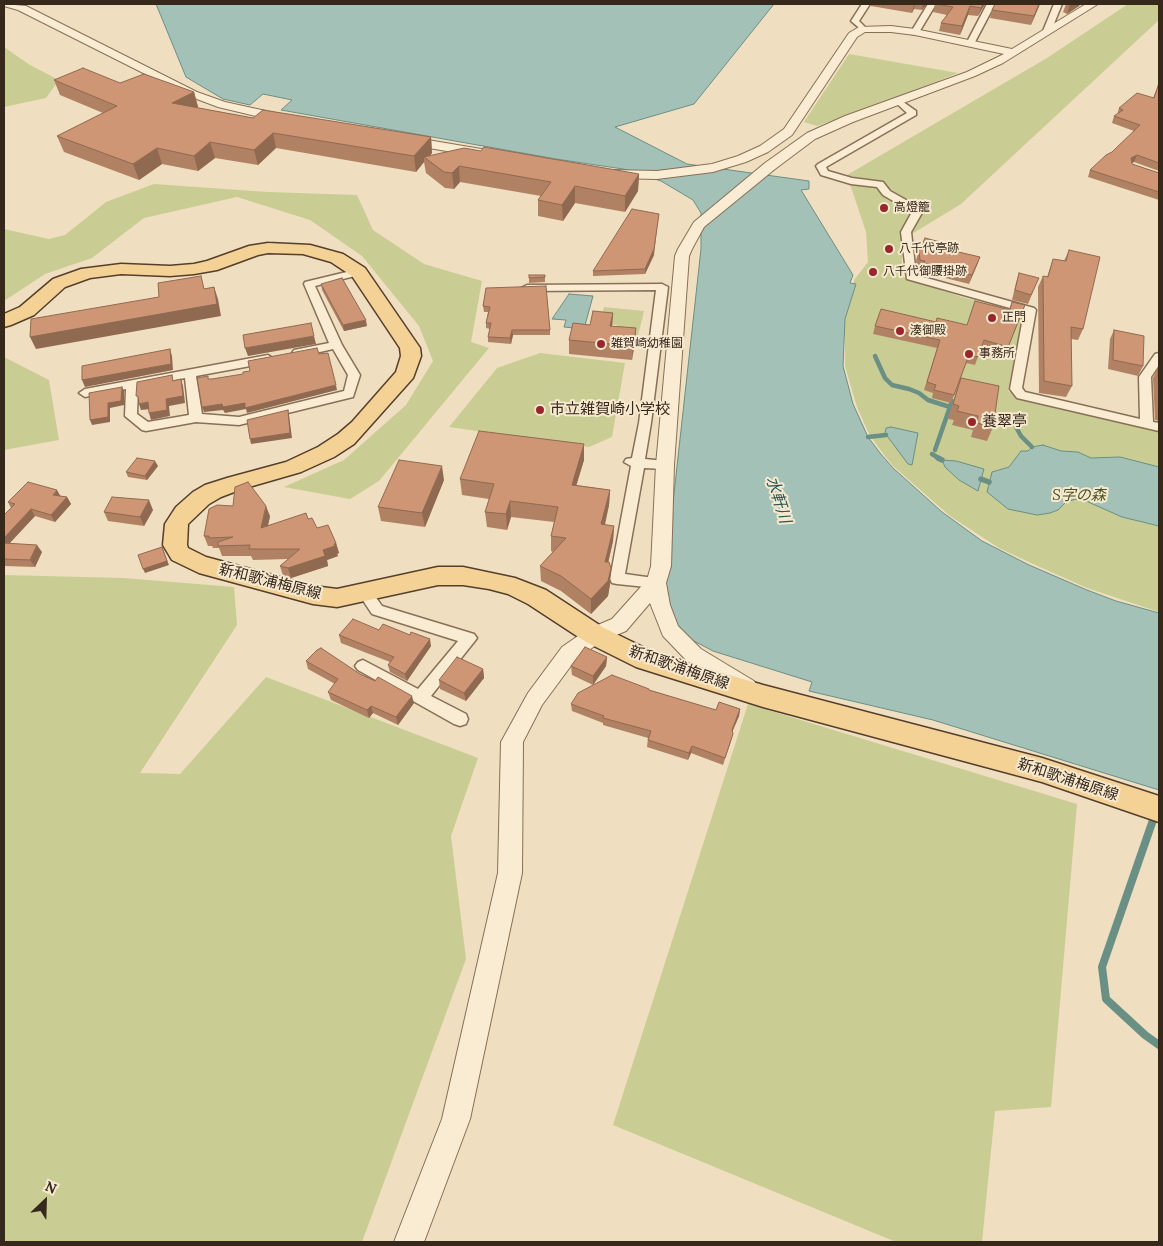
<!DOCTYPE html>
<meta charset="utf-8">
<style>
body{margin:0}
#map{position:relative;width:1163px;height:1246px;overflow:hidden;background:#efdfc0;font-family:Lora,serif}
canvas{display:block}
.frame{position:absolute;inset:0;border:5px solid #37281c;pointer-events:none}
.north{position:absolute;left:20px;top:1176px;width:50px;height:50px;-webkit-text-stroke:4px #f6e9cf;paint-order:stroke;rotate:24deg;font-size:14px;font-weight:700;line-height:20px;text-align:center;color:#37281c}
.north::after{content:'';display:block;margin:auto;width:18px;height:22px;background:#37281c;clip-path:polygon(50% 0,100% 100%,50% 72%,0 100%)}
</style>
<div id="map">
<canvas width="1163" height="1246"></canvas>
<div class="frame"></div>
<div class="north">N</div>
</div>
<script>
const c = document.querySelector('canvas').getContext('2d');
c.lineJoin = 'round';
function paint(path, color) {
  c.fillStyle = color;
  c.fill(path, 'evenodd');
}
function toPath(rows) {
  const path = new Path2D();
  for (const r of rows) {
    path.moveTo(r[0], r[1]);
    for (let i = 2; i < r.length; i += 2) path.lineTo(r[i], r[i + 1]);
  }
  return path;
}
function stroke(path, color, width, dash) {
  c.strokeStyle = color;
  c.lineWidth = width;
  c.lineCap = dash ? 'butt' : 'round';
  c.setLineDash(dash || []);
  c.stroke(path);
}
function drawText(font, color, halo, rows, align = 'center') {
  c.font = font + ' Lora,"Noto Sans JP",serif';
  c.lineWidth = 4;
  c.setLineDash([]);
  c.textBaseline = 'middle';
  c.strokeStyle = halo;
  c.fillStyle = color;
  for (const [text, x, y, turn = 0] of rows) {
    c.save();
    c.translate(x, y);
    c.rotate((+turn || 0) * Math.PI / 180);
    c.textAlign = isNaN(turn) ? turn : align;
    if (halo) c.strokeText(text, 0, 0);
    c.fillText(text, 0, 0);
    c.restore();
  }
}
const green = toPath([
 [1128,4,1159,4,1159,20,961,204,902,240,902,273,903,277,965,298,1022,312,1019,337,1008,391,1017,397,1159,431,1159,612,1087,588,1031,563,999,548,950,516,893,466,881,451,869,434,857,407,845,366,845,319,853,293,854,280,868,262,866,232,847,175,1047,58],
 [4,47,30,65,59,80,46,98,4,107],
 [849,54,958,73,889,101,817,126,804,122],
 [154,184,268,192,357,195,373,230,424,264,482,281,471,342,489,348,379,481,350,499,284,487,344,460,406,405,433,361,419,326,362,256,310,220,237,197,144,218,92,258,45,274,4,301,4,229,49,239,65,235,106,202],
 [604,307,644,311,638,336,615,333,617,325,600,323],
 [540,353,625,363,612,437,589,447,449,427,497,368],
 [4,357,49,380,59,440,4,450],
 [4,575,124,578,234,587,237,625,140,773,180,774,266,677,478,758,451,836,466,959,362,1242,4,1242],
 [748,704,1077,804,1051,1107,995,1111,982,1242,896,1242,613,1125]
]);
const water = toPath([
 [156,4,774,4,694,104,615,127,687,164,809,181,809,189,801,190,853,275,850,283,856,284,845,319,843,366,853,404,868,437,880,453,893,468,942,512,982,541,1029,565,1087,590,1116,601,1159,613,1159,790,933,720,809,691,812,682,713,651,692,640,676,625,663,593,701,249,701,213,693,200,661,181,623,169,556,159,281,110,292,100,263,94,250,105,223,99,186,77,156,4],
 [569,294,593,296,584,329,564,327,566,320,552,319,569,294],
 [891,427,918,433,912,465,908,464,885,433,886,428,891,427],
 [1043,445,1061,451,1078,452,1091,458,1120,457,1159,467,1159,526,1122,517,1086,501,1076,499,1066,502,1058,510,1050,513,1037,515,1008,509,987,492,992,472,1009,467,1021,451,1028,451,1032,447,1043,445],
 [942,460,956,461,984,469,978,491,959,480,945,467,942,460]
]);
const streamFar2 = toPath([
 [875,356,885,378,892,385,909,389,919,393,928,400,950,407],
 [1016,427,1021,436,1032,447],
 [868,437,886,435],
 [935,450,952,401],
 [932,454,940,459]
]);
const streamFar1 = toPath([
 [938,458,942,460],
 [981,479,989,482]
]);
const stream = toPath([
 [1153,820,1102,967,1106,999,1145,1035,1159,1045]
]);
const minor = toPath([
 [862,4,870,4,859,21,867,29,863,31,851,21,862,4],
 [928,4,936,4,918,34,912,34,911,32,928,4],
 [987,4,995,4,975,42,968,44,967,42,987,4],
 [1054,4,1062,4,1051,31,1044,33,1043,31,1054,4],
 [899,99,916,111,916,115,826,167,828,171,852,178,883,182,890,191,922,209,923,211,911,232,916,275,1034,308,1036,310,1022,388,1025,392,1140,419,1139,377,1155,354,1159,353,1159,365,1151,377,1153,422,1159,423,1159,431,1017,398,1010,389,1024,312,907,279,901,232,912,212,883,195,877,187,851,184,821,175,816,166,818,164,907,113,895,102,899,99],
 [359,269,363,270,364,272,363,274,315,286,342,345,360,375,353,397,239,425,196,422,146,431,142,430,125,416,126,389,85,397,79,393,85,389,268,355,274,359,272,362,196,376,202,414,239,417,344,391,348,375,333,349,298,357,292,353,294,350,329,343,304,284,305,282,359,269],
 [185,378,189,415,148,422,137,414,138,387,185,378],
 [662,284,668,287,651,423,645,459,665,461,670,462,672,465,670,468,665,469,644,468,625,574,661,579,663,583,661,587,656,588,617,584,612,583,610,579,631,466,624,462,626,459,632,458,639,423,656,290,527,291,521,288,527,285,662,284],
 [365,587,370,589,382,606,474,634,477,638,474,642,431,696,466,714,468,719,466,724,460,726,454,724,358,670,355,666,358,662,363,660,418,689,458,641,372,614,358,593,360,589,365,587]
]);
const tertiary = toPath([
 [4,4,26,6,197,92,225,102,289,116,291,119,285,123,218,107,189,96,18,10,4,6,4,4],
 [1086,4,1098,4,1003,63,975,76,853,122,815,139,775,169,704,227,692,249,689,256,674,465,671,566,666,583,670,605,678,626,701,649,754,681,758,687,754,693,747,696,740,693,687,661,663,636,650,603,626,631,602,641,576,659,542,705,523,742,522,873,470,1119,424,1242,394,1242,442,1119,498,873,501,742,528,693,562,647,588,629,612,619,647,580,651,566,656,465,675,256,678,249,694,222,765,163,807,133,845,116,967,72,1004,54,915,35,891,32,865,32,857,37,792,135,768,152,746,162,713,172,657,179,612,178,606,174,612,170,657,171,712,164,738,156,760,146,784,129,849,33,859,27,891,26,915,29,1012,49,1086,4],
 [404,136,487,150,493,154,487,158,400,143,398,140,400,137,404,136]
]);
const primary = toPath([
 [268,243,310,245,343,254,365,268,420,348,421,356,413,378,354,444,334,457,301,472,242,489,221,497,209,504,188,524,187,545,188,548,206,557,313,586,337,589,438,567,463,567,515,578,546,590,604,628,653,652,763,685,1042,758,1159,796,1159,822,1042,782,763,707,636,667,586,642,528,604,508,594,489,589,463,585,438,585,337,607,313,604,199,573,172,560,163,545,165,524,176,507,193,492,205,485,227,478,286,462,318,447,338,434,352,422,396,372,401,356,400,348,352,276,331,262,303,254,268,253,258,255,217,270,194,274,170,276,121,274,90,278,65,287,34,315,11,325,4,327,4,314,20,307,53,279,81,269,121,264,170,266,194,264,207,261,249,246,268,243]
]);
const wall = toPath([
 [871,4,927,4,922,10,914,9,912,13,871,6],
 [935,4,985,4,978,16,968,15,960,35,939,31,941,23,947,15,933,12],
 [1040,4,1031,25,990,18,992,10],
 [1066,4,1080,4,1079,6,1067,14,1063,12],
 [54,80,120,83,194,92,198,107,198,108,253,118,431,137,432,153,430,156,639,174,638,191,625,212,575,203,563,221,538,216,538,200,541,196,460,182,454,189,445,188,426,173,424,162,416,172,276,148,258,165,215,158,198,171,162,164,139,180,64,152,57,136,103,113,60,95],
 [1159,83,1159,171,1134,162,1132,163,1132,164,1159,173,1159,200,1088,177,1090,170,1112,152,1134,131,1112,123,1114,116,1117,115,1119,108,1153,98],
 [940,242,938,247,980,257,977,265,969,284,922,272,922,270,917,268,916,260,919,251],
 [1069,250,1083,329,1078,340,1071,339,1072,386,1066,397,1039,393,1038,287,1043,276,1047,277,1053,259,1064,261],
 [654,255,645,274,593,276,593,271],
 [1019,273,1035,287,1028,304,1012,300,1016,283],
 [529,275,545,275,545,282,529,283],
 [321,284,367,326,344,331,322,290],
 [486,288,550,330,550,335,513,335,511,344,488,342,488,337,490,329,486,328,486,323,488,312,484,312,483,306],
 [1012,302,1025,305,1005,355,981,348,975,365,966,363,951,403,932,398,933,393,924,390,937,348,873,334,875,326,936,322,967,325,1009,309],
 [613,313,612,327,635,342,632,360,569,354,569,340,590,325],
 [1114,330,1143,366,1138,376,1108,369,1110,339],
 [1159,366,1159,421,1155,420,1153,378],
 [961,378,993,427,987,441,971,437,973,430,952,425,954,420,948,419,956,392],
 [584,460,576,485,610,490,609,505,605,525,614,526,613,541,608,562,610,584,608,596,591,614,561,591,541,581,540,566,553,552,551,551,551,536,554,522,511,517,507,530,487,527,485,512,489,499,462,495,460,479],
 [158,466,147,480,128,477,126,472],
 [444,480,425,527,381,521,378,507],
 [60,496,67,497,71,504,55,522,35,516,10,543,42,552,35,567,4,566,4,515,11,508,8,502],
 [153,510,144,526,108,521,104,512],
 [270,516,268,526,308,519,317,528,336,543,339,553,337,554,338,556,327,560,328,566,291,578,283,576,280,566,288,559,253,560,251,556,222,556,219,548,213,548,212,546,208,546,204,536],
 [379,630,431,646,407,681,390,672,388,665,390,662,341,643,339,635],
 [607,657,606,666,593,685,649,689,649,690,716,710,740,709,739,716,732,732,731,741,723,765,691,753,688,760,647,747,648,738,603,725,603,723,572,711,571,704,593,685,572,675,571,666],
 [306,661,360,674,414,703,398,725,373,713,369,718,331,700,328,692,335,684,308,669],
 [483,669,484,678,466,701,440,689,439,680]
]);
const shadedWall = toPath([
 [914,4,915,4,914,9,912,13],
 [923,4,927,4,922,10],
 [983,4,985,4,978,16,981,8],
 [1039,4,1040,4,1031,25,1034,16],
 [1070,4,1080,4,1079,6,1067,14],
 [970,6,968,15,960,35,962,26],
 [194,92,198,107,177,118,172,103],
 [273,133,276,148,258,165,254,150],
 [431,137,432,153,427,159,424,157,424,162,416,172,414,156],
 [210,142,215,158,198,171,194,156],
 [157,148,162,164,139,180,133,164],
 [1137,155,1134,162,1128,165,1131,158],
 [459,166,460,182,454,189,452,173],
 [639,174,638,191,625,212,625,196],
 [575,186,575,203,563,221,562,205],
 [658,219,654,255,645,274,645,269],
 [980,257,977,265,969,284,972,275],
 [214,287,218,299,221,316,36,349,30,337],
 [613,313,612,327,610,326],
 [366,320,367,326,344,331,343,325],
 [636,328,635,342,632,360,633,346],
 [512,330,513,335,511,344,510,338],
 [314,336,316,344,248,356,245,348],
 [170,349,172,356,173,370,85,387,82,380],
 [181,379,183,386,185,403,169,406,170,416,151,420,149,413,166,399],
 [336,385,337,390,247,413,246,409,225,413,223,410,204,412,202,407,222,404],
 [122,387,124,391,124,405,110,408,110,422,92,425,90,420],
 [148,402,151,409,141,410,139,404],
 [288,410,289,415,292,438,251,444,250,439],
 [584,444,584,460,572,500,572,485],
 [155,461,158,466,147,480,145,476],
 [442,466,444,480,425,527,422,513],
 [57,490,61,497,53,495],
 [610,490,609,505,601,540,601,524],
 [67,497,71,504,55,522,51,515],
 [149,500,153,510,144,526,140,517],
 [510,501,511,517,507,530,506,514],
 [266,506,270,516,265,538,261,528],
 [31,509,35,516,4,549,4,538],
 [614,526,613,541,605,577,605,562],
 [336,543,339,553,337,554,338,556,327,560,328,566,291,578,288,568],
 [37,545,42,552,35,567,30,560],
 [162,547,169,565,145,573,143,569],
 [611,568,610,584,608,596,591,614,591,599],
 [430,639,431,646,407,681,405,674],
 [607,657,606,666,593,685,593,676],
 [483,669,484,678,466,701,464,693],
 [412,696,414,703,398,725,396,717],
 [371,706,373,713,369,718,367,710],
 [740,709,739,716,730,737,732,730],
 [692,746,691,753,688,760,689,753]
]);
const building = toPath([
 [935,4,983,4,981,8,970,6,962,26,941,23,953,7,935,4],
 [995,4,1039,4,1034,16,992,10,995,4],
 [83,68,120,83,144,74,194,92,172,103,253,118,263,110,431,137,414,156,273,133,254,150,210,142,194,156,157,148,133,164,57,136,117,106,54,80,83,68],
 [1159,83,1159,163,1137,155,1131,158,1132,164,1159,173,1159,192,1090,170,1106,155,1112,152,1140,125,1114,116,1123,110,1119,108,1137,93,1154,98,1159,83],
 [484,147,639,174,625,196,575,186,562,205,538,200,551,182,459,166,452,173,444,172,424,157,464,148,481,151,484,147],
 [632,209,659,214,654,249,645,269,593,271,632,209],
 [925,238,940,242,937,247,980,257,972,275,924,263,925,261,920,260,919,251,925,238],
 [1069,250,1100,257,1083,329,1071,327,1072,386,1044,381,1043,276,1048,277,1053,259,1066,261,1069,250],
 [1019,273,1039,278,1031,295,1015,290,1019,273],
 [529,275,545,275,545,277,529,278,529,275],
 [201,276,204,289,214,287,217,304,30,337,31,319,159,297,158,283,201,276],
 [342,278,366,320,343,325,321,284,342,278],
 [546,286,550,330,512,330,510,338,488,337,491,323,486,323,490,307,483,306,486,288,546,286],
 [975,301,1010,310,1012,302,1025,305,1008,347,984,340,978,357,969,355,954,395,934,390,936,385,927,382,940,340,875,326,881,309,936,322,937,318,967,325,975,301],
 [593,311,613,313,610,326,636,328,633,346,569,340,573,323,590,325,593,311],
 [311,323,314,336,245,348,243,335,311,323],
 [1114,330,1144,336,1143,366,1113,360,1114,330],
 [317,348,319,354,328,353,336,385,245,408,245,403,223,407,222,404,202,407,197,378,208,376,208,379,212,379,243,374,243,372,250,371,248,361,317,348],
 [170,349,171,364,82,380,82,366,170,349],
 [1159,366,1159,403,1158,369,1159,366],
 [172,375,173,381,181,379,183,396,166,399,167,410,149,413,148,402,139,404,138,396,136,396,137,382,172,375],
 [961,378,999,386,993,427,977,423,978,416,957,411,959,406,953,404,961,378],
 [122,387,121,401,108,403,108,417,90,420,89,393,122,387],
 [288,410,290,433,250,439,247,420,288,410],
 [479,431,584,444,572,485,610,490,601,524,614,526,605,562,609,562,611,568,608,581,591,599,561,576,540,566,566,538,551,536,558,507,510,501,506,514,485,512,494,484,460,479,479,431],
 [137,458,155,461,145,476,126,472,137,458],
 [399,460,442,466,422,513,378,507,399,460],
 [28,482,57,490,53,495,67,497,51,515,31,509,4,538,4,515,15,504,8,502,28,482],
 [248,482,266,506,261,528,306,513,308,519,312,518,317,528,328,525,336,543,334,544,335,546,323,550,325,556,288,568,280,566,300,549,249,549,250,545,218,546,218,542,233,537,209,538,209,536,204,536,209,509,217,505,233,506,235,487,248,482],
 [112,497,149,500,140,517,104,512,112,497],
 [4,543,37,545,30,560,4,559,4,543],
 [162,547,167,561,143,569,138,555,162,547],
 [353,619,379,630,383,624,410,635,411,632,430,639,405,674,388,665,394,657,339,635,353,619],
 [585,647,607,657,593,676,571,666,585,647],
 [321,648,360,674,375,681,378,677,412,696,396,717,371,706,367,710,328,692,338,679,306,661,317,650,321,648],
 [457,657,483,669,464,693,439,680,457,657],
 [612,675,649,689,649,690,716,710,719,702,740,709,732,730,733,734,725,758,692,746,689,753,648,740,651,731,603,718,604,716,571,704,578,693,612,675]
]);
const markers = [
 [884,208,5,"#99262b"],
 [889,249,5,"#99262b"],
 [873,272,5,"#99262b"],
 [992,318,5,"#99262b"],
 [900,331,5,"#99262b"],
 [601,344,5,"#99262b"],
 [969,354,5,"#99262b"],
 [540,410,5,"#99262b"],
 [972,422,5,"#99262b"]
];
const farPoinames = [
 ["高燈籠",894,208],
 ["八千代亭跡",899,249],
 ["八千代御腰掛跡",883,272],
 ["正門",1002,318],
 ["湊御殿",910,331],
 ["雑賀崎幼稚園",611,344],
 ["事務所",979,354]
];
const poiNames = [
 ["市立雑賀崎小学校",550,410],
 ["養翠亭",982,422]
];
const parkNames = [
 ["S字の森",1079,496]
];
const streetNames = [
 ["新和歌浦梅原線",270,582,14],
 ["新和歌浦梅原線",679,668,19],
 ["新和歌浦梅原線",1068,780,18]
];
const waterNames = [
 ["水軒川",778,500,72]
];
paint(green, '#c9cd93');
paint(water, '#a3c1b7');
stroke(water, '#6a8f84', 1);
stroke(streamFar2, '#6a8f84', 4.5);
stroke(streamFar1, '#6a8f84', 5.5);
stroke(stream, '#6a8f84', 8);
stroke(minor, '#886f57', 3);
stroke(tertiary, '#886f57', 2);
stroke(primary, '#553e2c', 3);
paint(minor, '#faecd3');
paint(tertiary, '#faecd3');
paint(primary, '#f4d296');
paint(wall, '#b18164');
paint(shadedWall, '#906951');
paint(building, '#ce9674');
stroke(building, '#906951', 1);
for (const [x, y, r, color] of markers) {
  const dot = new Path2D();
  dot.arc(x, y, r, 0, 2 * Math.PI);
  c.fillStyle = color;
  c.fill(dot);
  stroke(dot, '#f6e9cf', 2);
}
drawText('12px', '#37281c', '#f6e9cf', farPoinames, 'left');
drawText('15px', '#37281c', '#f6e9cf', poiNames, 'left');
drawText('italic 15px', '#4a5422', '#f6e9cf', parkNames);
drawText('15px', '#37281c', '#f6e9cf', streetNames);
drawText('italic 16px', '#2b5753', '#f6e9cf', waterNames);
</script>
